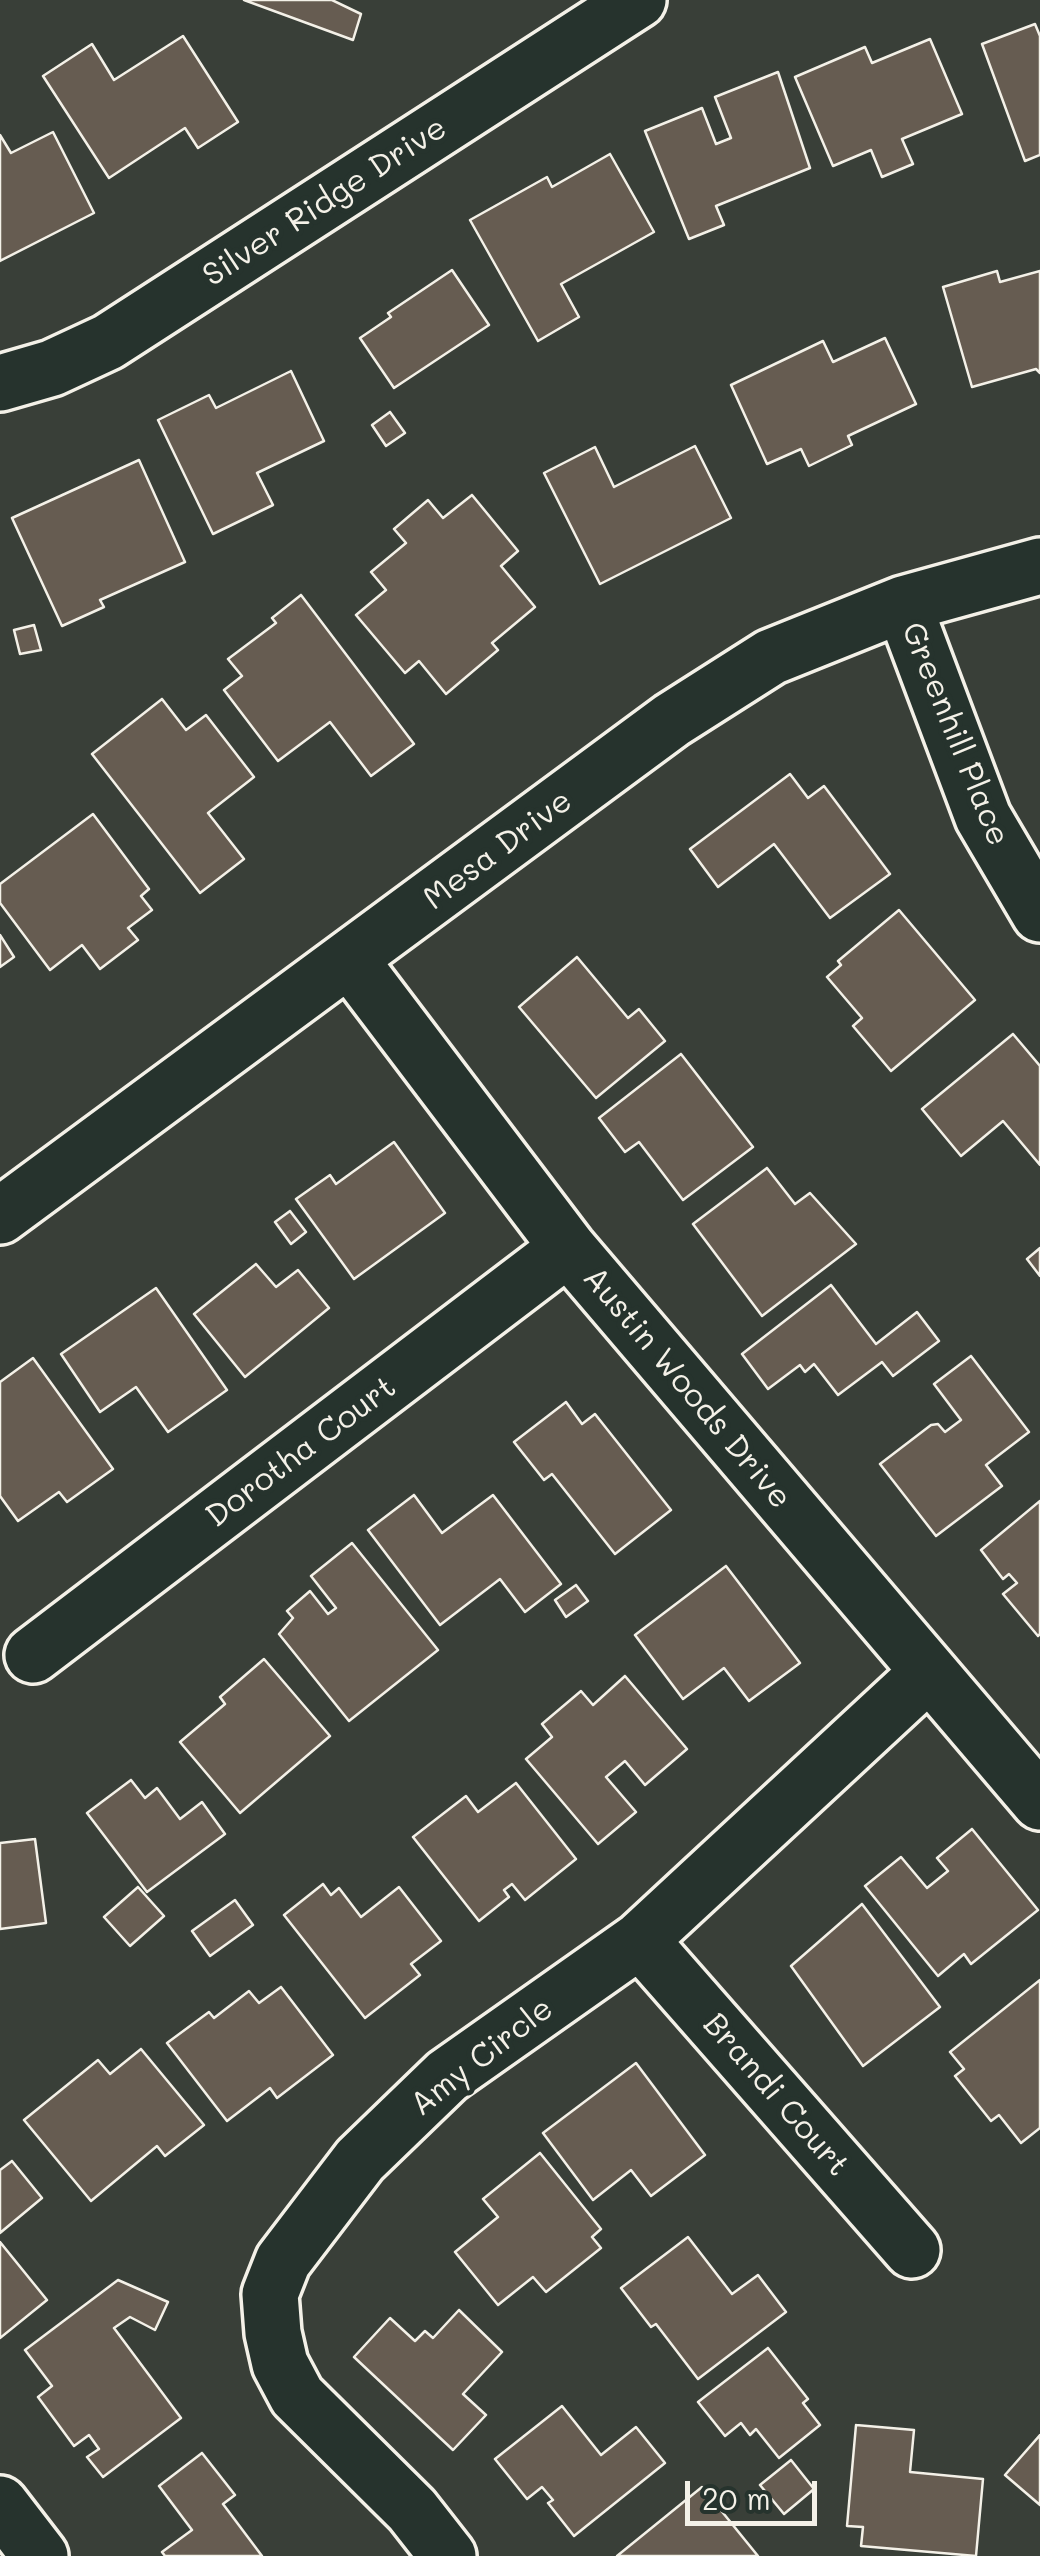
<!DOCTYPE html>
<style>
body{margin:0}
#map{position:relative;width:1040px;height:2556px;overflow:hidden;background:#393f38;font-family:Mali,sans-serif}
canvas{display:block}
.scale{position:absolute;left:685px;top:2481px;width:132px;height:45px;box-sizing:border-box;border:5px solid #f4f1e8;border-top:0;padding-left:12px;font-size:30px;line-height:35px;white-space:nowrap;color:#f4f1e8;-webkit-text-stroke:8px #26332d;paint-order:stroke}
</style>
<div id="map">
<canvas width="1040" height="2556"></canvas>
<div class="scale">20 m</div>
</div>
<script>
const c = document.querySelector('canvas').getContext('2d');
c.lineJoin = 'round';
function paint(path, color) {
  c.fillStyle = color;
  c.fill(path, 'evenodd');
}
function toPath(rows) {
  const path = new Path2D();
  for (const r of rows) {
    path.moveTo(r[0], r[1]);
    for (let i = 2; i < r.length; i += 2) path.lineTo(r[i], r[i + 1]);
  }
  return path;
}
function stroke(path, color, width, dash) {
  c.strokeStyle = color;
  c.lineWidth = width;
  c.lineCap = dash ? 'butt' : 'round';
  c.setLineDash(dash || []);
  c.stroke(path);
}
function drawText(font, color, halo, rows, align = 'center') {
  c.font = font + ' Mali,sans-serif';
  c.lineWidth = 10;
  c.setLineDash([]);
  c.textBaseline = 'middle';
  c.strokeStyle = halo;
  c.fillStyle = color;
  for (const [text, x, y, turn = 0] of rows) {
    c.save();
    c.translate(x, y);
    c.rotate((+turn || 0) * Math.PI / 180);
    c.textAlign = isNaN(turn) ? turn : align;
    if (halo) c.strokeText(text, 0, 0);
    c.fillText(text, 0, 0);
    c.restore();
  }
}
const building = toPath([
 [244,0,332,0,361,14,353,40,244,0],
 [1035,24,1040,36,1040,155,1025,161,982,44,1035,24],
 [183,36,238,122,198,148,185,128,109,178,43,76,92,44,114,80,183,36],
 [930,39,962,114,902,139,913,164,882,177,871,150,833,166,795,77,865,47,872,63,930,39],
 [778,72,810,168,716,206,724,225,689,239,645,131,702,108,716,144,731,138,715,97,778,72],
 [53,132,94,213,0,261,0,135,11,153,53,132],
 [610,154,654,232,561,284,579,317,538,341,470,220,547,177,552,187,610,154],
 [452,270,489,325,394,388,360,338,391,317,388,313,452,270],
 [997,271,1000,282,1040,271,1040,373,1036,369,972,387,943,287,997,271],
 [885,338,916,404,848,436,852,445,809,466,801,449,767,464,731,385,823,341,833,362,885,338],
 [291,371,324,441,257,473,273,505,213,534,158,420,209,395,216,408,291,371],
 [390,412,405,433,386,446,372,425,390,412],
 [695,446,731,518,600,584,544,473,595,447,614,487,695,446],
 [139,460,185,562,100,600,104,607,62,626,12,518,139,460],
 [472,495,518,551,501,566,535,607,492,643,498,650,446,694,419,661,405,673,356,615,386,590,371,572,406,543,394,529,428,500,443,518,472,495],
 [301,595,414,744,371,776,330,722,278,761,224,690,242,676,228,659,276,623,272,618,301,595],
 [34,625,41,650,20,654,14,630,34,625],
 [162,699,186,730,206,715,254,777,208,813,244,859,200,893,92,754,162,699],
 [790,774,808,798,824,786,890,874,830,918,774,844,718,887,690,849,790,774],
 [93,814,149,889,141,896,152,910,128,928,138,940,100,969,82,945,50,970,0,903,0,884,93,814],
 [899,910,975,1000,891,1071,853,1026,862,1018,827,977,841,965,838,961,899,910],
 [0,935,14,957,0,967,0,935],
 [577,957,628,1018,639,1009,665,1041,596,1098,519,1007,577,957],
 [1013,1034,1040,1066,1040,1165,1003,1121,961,1156,922,1109,1013,1034],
 [681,1054,753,1147,683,1200,639,1142,625,1152,599,1118,681,1054],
 [394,1142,445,1213,354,1279,296,1199,330,1175,336,1184,394,1142],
 [767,1168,795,1204,810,1193,856,1244,762,1316,693,1224,767,1168],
 [290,1211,306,1232,291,1244,275,1222,290,1211],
 [1040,1248,1040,1276,1027,1259,1040,1248],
 [256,1264,276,1287,298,1270,329,1308,245,1377,194,1314,256,1264],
 [831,1285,876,1344,917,1312,939,1341,893,1376,882,1362,838,1395,814,1364,805,1372,800,1365,768,1389,742,1354,831,1285],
 [156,1288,227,1390,168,1432,136,1387,100,1412,61,1354,156,1288],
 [971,1356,1029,1432,986,1465,1002,1486,936,1536,880,1464,931,1425,938,1424,945,1432,961,1420,934,1384,971,1356],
 [33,1358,113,1469,67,1502,59,1492,18,1521,0,1496,0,1382,33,1358],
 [566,1402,582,1424,595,1414,671,1510,615,1554,552,1474,544,1480,514,1442,566,1402],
 [414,1495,442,1533,493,1495,561,1584,525,1612,500,1579,440,1625,368,1530,414,1495],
 [1040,1501,1040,1634,1038,1636,1003,1594,1017,1583,1009,1574,1003,1579,981,1550,1040,1501],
 [352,1543,438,1650,349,1721,279,1634,293,1618,287,1611,310,1591,328,1614,336,1608,311,1576,352,1543],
 [726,1566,800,1663,749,1701,724,1668,683,1699,635,1635,726,1566],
 [576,1585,588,1601,566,1617,555,1600,576,1585],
 [264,1659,330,1736,240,1813,180,1742,225,1704,220,1697,264,1659],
 [625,1676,687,1749,645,1785,625,1761,606,1777,636,1812,598,1844,526,1759,552,1737,542,1724,581,1691,593,1705,625,1676],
 [131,1780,145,1798,157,1788,180,1819,202,1802,225,1834,147,1892,87,1813,131,1780],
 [516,1783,576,1859,525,1900,512,1884,504,1890,509,1897,479,1921,413,1837,466,1796,478,1812,516,1783],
 [972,1829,1038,1910,971,1964,964,1954,938,1976,865,1886,901,1857,927,1888,948,1871,937,1858,972,1829],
 [35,1839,46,1923,0,1929,0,1843,35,1839],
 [323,1884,331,1895,339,1888,361,1917,399,1887,441,1941,411,1964,420,1975,365,2018,284,1915,323,1884],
 [138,1887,164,1916,130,1946,104,1917,138,1887],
 [235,1900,253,1925,210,1956,192,1931,235,1900],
 [862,1904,940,2007,863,2066,791,1966,862,1904],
 [1040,1980,1040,2128,1021,2143,999,2115,991,2121,955,2076,964,2069,950,2052,1040,1980],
 [281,1987,333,2055,277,2098,270,2088,227,2121,167,2043,209,2012,214,2018,249,1991,259,2003,281,1987],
 [141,2049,204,2125,165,2156,157,2146,91,2201,24,2120,98,2060,110,2074,141,2049],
 [636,2063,705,2155,651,2196,631,2170,593,2200,543,2133,636,2063],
 [540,2153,601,2229,592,2237,601,2248,546,2292,533,2277,498,2305,455,2252,498,2217,483,2199,540,2153],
 [12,2161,42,2198,0,2233,0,2170,12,2161],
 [688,2237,732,2294,758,2275,786,2312,698,2379,656,2324,651,2327,621,2288,688,2237],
 [0,2242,47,2300,0,2338,0,2242],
 [118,2280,168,2302,155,2330,130,2317,114,2328,181,2418,103,2477,87,2457,99,2449,89,2435,74,2446,38,2397,52,2386,25,2350,118,2280],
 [459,2310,502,2352,463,2394,486,2415,453,2450,354,2357,390,2318,415,2341,425,2331,433,2338,459,2310],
 [768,2348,808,2399,803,2403,820,2425,779,2458,756,2429,750,2435,741,2423,725,2436,698,2402,768,2348],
 [562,2406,601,2455,636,2427,665,2463,574,2536,548,2503,553,2500,542,2487,527,2499,495,2459,562,2406],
 [856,2425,914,2430,910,2472,983,2479,976,2556,861,2546,863,2527,847,2526,856,2425],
 [1040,2435,1040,2505,1005,2475,1040,2435],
 [202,2453,235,2495,223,2504,262,2556,165,2556,162,2552,192,2530,159,2486,202,2453],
 [791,2460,814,2489,784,2514,760,2485,791,2460],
 [702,2487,758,2556,617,2556,702,2487]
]);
const minor = toPath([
 [0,383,52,368,108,342,638,0],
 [903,604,983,817,1040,914],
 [350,960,568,1248,1040,1802],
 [0,1216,672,720,771,657,903,604,1040,566],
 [33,1655,568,1248],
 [640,1940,912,2250],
 [0,2504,40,2556],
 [448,2556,412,2510,297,2396,280,2364,273,2333,270,2294,283,2261,360,2160,447,2076,640,1940,928,1673]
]);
const streetNames = [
 ["Silver Ridge Drive",325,202,-33],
 ["Greenhill Place",955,734,68],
 ["Mesa Drive",498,850,-37],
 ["Austin Woods Drive",687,1388,50],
 ["Dorotha Court",301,1452,-37],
 ["Amy Circle",482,2057,-38],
 ["Brandi Court",776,2095,49]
];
paint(building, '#665c51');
stroke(building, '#f4f1e8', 2.5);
stroke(minor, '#f4f1e8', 62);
stroke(minor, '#26332d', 55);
drawText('32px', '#f4f1e8', '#26332d', streetNames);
</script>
